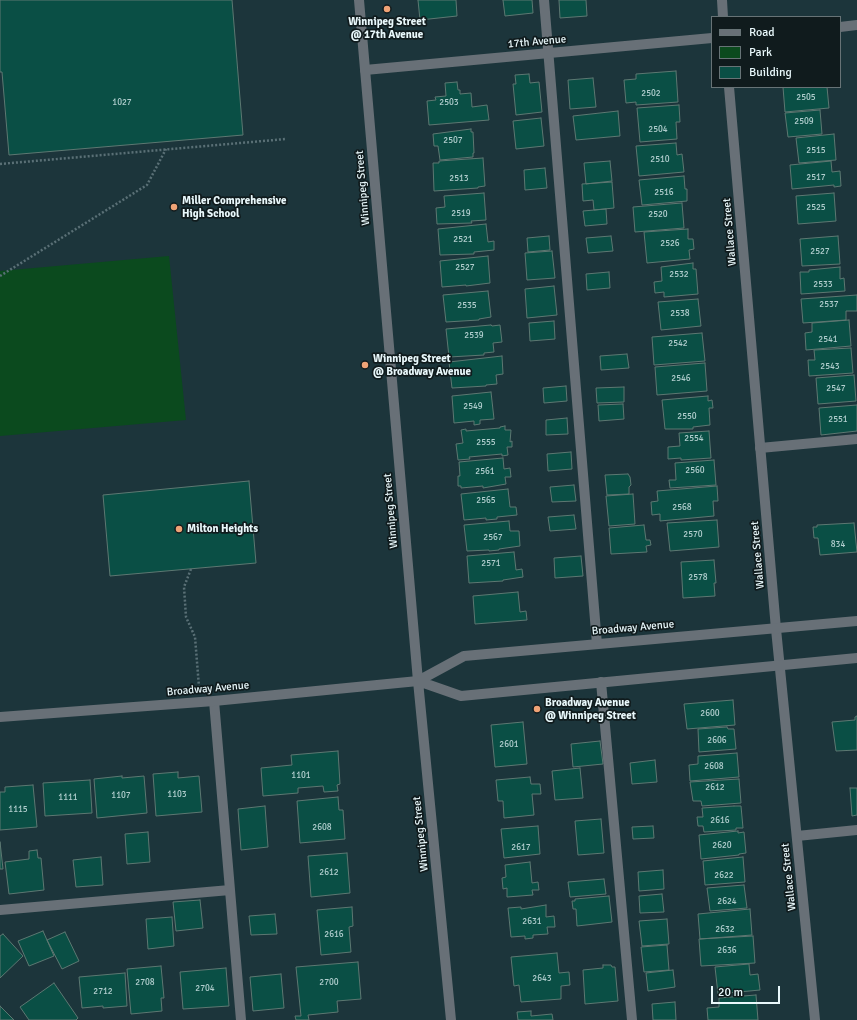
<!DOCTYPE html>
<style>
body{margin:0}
#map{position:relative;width:857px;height:1020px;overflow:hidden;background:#1c353b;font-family:Signika,sans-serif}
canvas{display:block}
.legend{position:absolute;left:711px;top:16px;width:130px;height:72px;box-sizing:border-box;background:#101b1d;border:1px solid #677376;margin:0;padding:5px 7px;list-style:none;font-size:12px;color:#e9f8fb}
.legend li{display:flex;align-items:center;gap:8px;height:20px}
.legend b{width:20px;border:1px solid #677376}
.scale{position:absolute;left:711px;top:986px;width:69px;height:18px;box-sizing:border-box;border:2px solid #e9f8fb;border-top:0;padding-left:5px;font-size:12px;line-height:14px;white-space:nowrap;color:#e9f8fb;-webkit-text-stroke:3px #101b1d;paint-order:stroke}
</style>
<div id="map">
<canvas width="857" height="1020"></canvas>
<ul class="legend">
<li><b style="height:5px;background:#687077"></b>Road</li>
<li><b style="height:11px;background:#0b4a1e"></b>Park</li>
<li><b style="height:11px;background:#0a4f45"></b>Building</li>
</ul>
<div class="scale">20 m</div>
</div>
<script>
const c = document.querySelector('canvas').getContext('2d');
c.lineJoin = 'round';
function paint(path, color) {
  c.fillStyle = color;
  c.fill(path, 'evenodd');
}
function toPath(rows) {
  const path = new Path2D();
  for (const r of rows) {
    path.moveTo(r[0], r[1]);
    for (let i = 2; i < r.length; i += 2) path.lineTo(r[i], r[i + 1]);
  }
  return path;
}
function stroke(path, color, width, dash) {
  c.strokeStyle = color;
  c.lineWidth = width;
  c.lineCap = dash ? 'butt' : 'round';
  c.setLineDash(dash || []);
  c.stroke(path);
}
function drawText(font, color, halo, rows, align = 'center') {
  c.font = font + ' Signika,sans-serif';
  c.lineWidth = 3.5;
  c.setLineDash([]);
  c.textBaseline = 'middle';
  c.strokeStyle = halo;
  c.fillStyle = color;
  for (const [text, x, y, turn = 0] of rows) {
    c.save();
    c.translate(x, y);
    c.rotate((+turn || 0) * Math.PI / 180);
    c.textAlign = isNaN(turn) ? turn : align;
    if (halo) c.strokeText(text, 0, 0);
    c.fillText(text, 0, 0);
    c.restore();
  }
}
const green = toPath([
 [169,256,186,420,0,436,0,271]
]);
const building = toPath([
 [0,0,232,0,243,135,9,155,2,72,0,72,0,0],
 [418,0,456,0,457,16,420,20,418,0],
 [503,0,532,0,533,13,505,16,503,0],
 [559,0,586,0,587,16,560,18,559,0],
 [676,71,678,102,636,105,636,102,626,103,624,80,636,79,636,74,676,71],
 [529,74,530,83,539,82,542,112,516,115,513,84,516,84,515,75,529,74],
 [593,78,596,107,570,109,568,80,593,78],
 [457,82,458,90,460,90,460,94,471,93,472,107,487,105,489,120,429,125,427,101,436,100,435,97,446,96,445,83,457,82],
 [783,87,827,87,829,108,785,112,783,87],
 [679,105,680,122,676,122,677,139,640,142,637,108,679,105],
 [820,110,822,134,788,137,785,113,820,110],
 [618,111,620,136,576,140,573,116,618,111],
 [541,118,544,146,516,149,513,121,541,118],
 [471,129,471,132,473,132,474,153,473,153,473,157,440,160,438,146,434,146,433,134,471,129],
 [834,134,836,160,799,163,796,138,834,134],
 [676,143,677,155,682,154,684,172,639,176,636,146,676,143],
 [483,158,485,186,478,187,478,188,434,191,433,163,439,163,439,161,483,158],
 [610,161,612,181,586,184,584,163,610,161],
 [831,161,832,172,840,171,841,186,834,187,834,185,792,189,790,165,831,161],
 [545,168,547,188,525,190,524,170,545,168],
 [684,176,685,189,687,189,687,201,642,205,639,180,684,176],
 [612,182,614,208,594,210,593,200,583,201,582,184,612,182],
 [484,193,486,220,471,221,472,223,437,224,436,208,445,207,444,196,484,193],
 [834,193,836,221,798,224,796,196,834,193],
 [682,203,684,228,635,232,633,207,682,203],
 [606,209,607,224,585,226,583,211,606,209],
 [486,224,488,242,494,241,494,250,474,252,474,254,440,255,438,229,486,224],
 [688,229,688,239,693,239,694,249,689,250,690,259,647,263,644,232,688,229],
 [549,236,550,250,528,252,527,238,549,236],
 [611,236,613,251,588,253,586,238,611,236],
 [838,236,840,264,802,266,800,239,838,236],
 [552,251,555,278,527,280,525,253,552,251],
 [488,256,490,283,466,286,466,285,442,287,440,261,488,256],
 [693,263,693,269,696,269,698,294,664,297,664,292,655,293,654,282,662,281,661,267,693,263],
 [840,267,840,279,844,278,845,291,801,294,800,272,809,272,809,270,840,267],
 [609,272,610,288,587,290,586,274,609,272],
 [554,286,557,315,527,318,525,289,554,286],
 [488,291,491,317,479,319,479,320,446,322,443,295,488,291],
 [857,295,857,311,846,311,846,320,803,323,801,299,857,295],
 [698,299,701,326,661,330,658,302,698,299],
 [849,320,851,346,806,350,805,333,812,332,812,323,849,320],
 [554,321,555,339,530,341,529,323,554,321],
 [491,325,492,326,500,325,502,342,493,343,494,352,484,353,484,355,449,357,446,329,491,325],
 [702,333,705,361,654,365,652,337,702,333],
 [851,348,853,373,809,376,808,360,815,360,814,350,851,348],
 [627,354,629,368,601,370,600,356,627,354],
 [502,356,503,374,496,375,497,384,486,385,486,386,452,388,449,362,502,356],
 [705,363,707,391,657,395,655,367,705,363],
 [854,375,856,401,818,404,816,378,854,375],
 [566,386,567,401,544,403,543,388,566,386],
 [624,387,624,402,597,403,596,388,624,387],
 [491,392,494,419,480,420,480,424,474,425,474,421,454,423,452,396,491,392],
 [708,396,708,401,712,400,713,408,709,408,710,425,693,427,693,429,665,429,662,400,708,396],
 [623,404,624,419,599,421,598,405,623,404],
 [857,405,857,431,821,435,819,408,857,405],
 [567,418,568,434,546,435,546,420,567,418],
 [505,426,505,430,511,430,510,442,512,441,512,447,507,447,508,455,502,456,502,454,469,457,470,459,458,460,456,444,463,443,461,430,466,429,466,431,500,428,500,427,505,426],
 [709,431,711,458,681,460,681,458,668,459,668,447,680,446,679,433,709,431],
 [571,452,572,469,548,471,547,454,571,452],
 [503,458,504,469,510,468,511,477,505,477,506,484,483,488,483,486,461,488,461,486,458,486,458,476,460,476,459,462,503,458],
 [714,460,716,485,670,488,669,480,676,480,675,463,714,460],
 [628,474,630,477,631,485,629,487,629,494,607,495,605,475,628,474],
 [249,481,256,563,110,576,103,495,249,481],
 [574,485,576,501,552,502,550,487,574,485],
 [717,486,718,501,713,501,714,516,660,521,660,514,652,515,651,502,658,501,657,491,717,486],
 [508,489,510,507,516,507,517,515,497,517,497,519,486,520,486,518,464,520,461,494,508,489],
 [633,494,635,524,609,526,606,496,633,494],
 [574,515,576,529,550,531,548,517,574,515],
 [717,520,719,547,670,551,667,523,717,520],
 [509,521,510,531,519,531,520,546,499,549,499,550,489,551,489,550,467,551,464,525,509,521],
 [854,523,857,552,820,555,818,538,814,538,813,527,817,527,817,525,854,523],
 [644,525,646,540,650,540,651,545,646,546,647,552,611,554,609,528,644,525],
 [514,552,516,570,522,569,523,577,503,580,503,581,469,583,467,556,514,552],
 [581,556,583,576,555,578,554,558,581,556],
 [714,560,716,583,714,583,715,596,683,598,681,562,714,560],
 [518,592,520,612,526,611,527,620,475,624,473,596,518,592],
 [733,700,735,725,687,729,684,704,733,700],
 [857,716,857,750,836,751,832,722,855,720,855,717,857,716],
 [523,722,527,764,495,767,491,725,523,722],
 [727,727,728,729,734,729,736,749,699,752,698,729,727,727],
 [600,741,603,764,573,767,571,744,600,741],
 [338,751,340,784,337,785,338,791,324,792,323,786,298,788,298,793,263,796,261,768,292,765,291,755,338,751],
 [737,753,739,777,690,781,689,765,698,764,698,756,737,753],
 [655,760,657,782,632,784,630,763,655,760],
 [580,768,583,798,555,800,552,771,580,768],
 [178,772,178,778,199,776,202,812,156,816,153,774,178,772],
 [122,776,122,778,144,776,147,813,97,818,94,779,122,776],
 [530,777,531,784,540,784,541,794,532,794,534,815,504,818,503,801,498,801,496,780,530,777],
 [739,779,741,803,702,806,701,801,693,801,690,782,739,779],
 [90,780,92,813,45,816,43,783,90,780],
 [33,785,37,827,0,830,0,792,5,792,5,787,33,785],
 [850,788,857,788,857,815,852,816,850,788],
 [338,797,339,810,343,810,345,839,300,843,297,801,338,797],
 [265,806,268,847,241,850,238,809,265,806],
 [734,806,741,806,743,828,736,828,736,830,704,832,703,826,698,826,697,817,703,817,702,808,734,806],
 [601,819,604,853,578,855,575,821,601,819],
 [538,826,540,854,504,858,501,829,538,826],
 [653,826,654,838,633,839,632,827,653,826],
 [738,831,738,833,744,832,746,853,739,854,739,855,701,859,699,835,738,831],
 [148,832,150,862,127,864,125,834,148,832],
 [0,842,3,869,0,869,0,842],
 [37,850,38,858,41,858,44,890,9,894,5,862,29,859,29,851,37,850],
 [347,853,350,893,311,897,308,856,347,853],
 [101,857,103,885,76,887,73,860,101,857],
 [743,857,745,882,705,885,703,861,743,857],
 [530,862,532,883,538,882,539,890,532,890,533,895,507,897,507,888,503,889,502,878,506,877,505,865,530,862],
 [663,870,664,889,639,891,638,872,663,870],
 [604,879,606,894,570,897,568,882,604,879],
 [744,885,747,908,710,911,707,888,744,885],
 [662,894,664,912,640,913,639,896,662,894],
 [609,896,612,922,577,926,576,909,573,909,572,901,575,901,575,899,609,896],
 [200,900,203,928,176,931,173,902,200,900],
 [546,905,546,917,554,916,555,927,547,927,548,934,533,935,533,938,525,939,525,936,511,937,508,908,521,907,521,909,546,905],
 [352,907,353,926,349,927,351,952,321,955,317,910,352,907],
 [750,909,752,935,700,939,698,914,750,909],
 [275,914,277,934,251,935,249,916,275,914],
 [172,917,174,946,148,949,146,919,172,917],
 [667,919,669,944,642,946,639,921,667,919],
 [43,931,54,956,29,966,18,941,43,931],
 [65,932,79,961,62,969,47,940,65,932],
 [3,934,23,956,0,978,0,936,3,934],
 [753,936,755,963,701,966,699,939,753,936],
 [667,945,669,970,644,972,641,947,667,945],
 [557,953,559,973,569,972,570,985,561,986,561,999,521,1002,519,985,514,986,511,957,557,953],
 [358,962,361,999,337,1001,338,1012,308,1015,309,1020,296,1020,295,1016,301,1016,296,967,358,962],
 [749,964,750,975,758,974,760,990,718,994,715,967,749,964],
 [603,965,611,965,612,967,615,967,618,1001,585,1004,583,970,603,968,603,965],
 [161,966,164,998,161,998,162,1011,131,1014,127,969,161,966],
 [226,968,229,1006,183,1009,180,972,226,968],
 [673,970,675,987,648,991,646,973,673,970],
 [125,973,127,1006,103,1008,103,1006,82,1008,79,977,125,973],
 [281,974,284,1008,253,1011,250,977,281,974],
 [54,983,78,1018,76,1020,29,1020,20,1007,54,983],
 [756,995,758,1020,708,1020,707,1008,719,1007,719,998,756,995],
 [675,1002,676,1020,653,1020,652,1004,675,1002],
 [0,1006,14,1020,0,1020,0,1006],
 [531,1011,531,1016,552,1014,553,1020,518,1020,517,1012,531,1011]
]);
const path = toPath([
 [0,164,286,139],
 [0,276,147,185,166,149],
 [191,569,184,587,186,617,195,637,199,687]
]);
const service = toPath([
 [544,0,597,644],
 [760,448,857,439],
 [601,682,632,1020],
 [214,701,241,1020],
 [797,836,857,830],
 [0,910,230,890]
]);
const minor = toPath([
 [722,0,723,17],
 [840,27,857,25],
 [365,70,712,38],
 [729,87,776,629,815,1020]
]);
const tertiary = toPath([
 [359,0,418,681,451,1020],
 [418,681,461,696,857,658],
 [0,717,214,701,418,681,464,656,857,621]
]);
const markers = [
 [387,9,4,"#efa376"],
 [174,207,4,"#efa376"],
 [365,365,4,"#efa376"],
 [179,529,4,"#efa376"],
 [537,709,4,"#efa376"]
];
const numberNames = [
 ["2502",651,94],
 ["2505",806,98],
 ["1027",122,103],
 ["2503",449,103],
 ["2509",804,122],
 ["2504",658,130],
 ["2507",453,141],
 ["2515",816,151],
 ["2510",660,160],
 ["2517",816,178],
 ["2513",459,179],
 ["2516",664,193],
 ["2525",816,208],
 ["2519",461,214],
 ["2520",658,215],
 ["2521",463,240],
 ["2526",670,244],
 ["2527",820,252],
 ["2527",465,268],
 ["2532",679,275],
 ["2533",823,285],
 ["2537",829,305],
 ["2535",467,306],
 ["2538",680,314],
 ["2539",474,336],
 ["2541",828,340],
 ["2542",678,344],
 ["2543",830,367],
 ["2546",681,379],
 ["2547",836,389],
 ["2549",473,407],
 ["2550",687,417],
 ["2551",838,420],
 ["2554",694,439],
 ["2555",486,443],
 ["2560",695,471],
 ["2561",485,472],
 ["2565",486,501],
 ["2568",682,508],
 ["2570",693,535],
 ["2567",493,538],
 ["834",838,545],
 ["2571",491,564],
 ["2578",698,578],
 ["2600",710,714],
 ["2606",717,741],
 ["2601",509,745],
 ["2608",714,767],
 ["1101",301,776],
 ["2612",715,788],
 ["1103",177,795],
 ["1107",121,796],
 ["1111",68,798],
 ["1115",18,810],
 ["2616",720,821],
 ["2608",322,828],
 ["2620",722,846],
 ["2617",521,848],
 ["2612",329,873],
 ["2622",724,876],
 ["2624",727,902],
 ["2631",532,922],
 ["2632",725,930],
 ["2616",334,935],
 ["2636",727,951],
 ["2643",542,979],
 ["2708",145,983],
 ["2700",329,983],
 ["2704",205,989],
 ["2712",103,992]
];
const poiNames = [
 ["Winnipeg Street",387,22,"center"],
 ["@ 17th Avenue",387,35,"center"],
 ["Miller Comprehensive",182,201],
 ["High School",182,214],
 ["Winnipeg Street",373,359],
 ["@ Broadway Avenue",373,372],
 ["Milton Heights",187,529],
 ["Broadway Avenue",545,703],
 ["@ Winnipeg Street",545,716]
];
const streetNames = [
 ["17th Avenue",537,42,-5],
 ["Winnipeg Street",363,188,-95],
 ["Wallace Street",730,232,-95],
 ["Winnipeg Street",391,511,-95],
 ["Wallace Street",758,555,-95],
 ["Broadway Avenue",633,628,-5],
 ["Broadway Avenue",208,689,-5],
 ["Winnipeg Street",421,834,-96],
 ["Wallace Street",789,877,-96]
];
paint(green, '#0b4a1e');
paint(building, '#0a4f45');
stroke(building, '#5d7872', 1);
stroke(path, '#5a7076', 2.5, [2, 2]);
stroke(service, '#687077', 10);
stroke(minor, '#687077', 10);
stroke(tertiary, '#687077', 10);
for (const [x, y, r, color] of markers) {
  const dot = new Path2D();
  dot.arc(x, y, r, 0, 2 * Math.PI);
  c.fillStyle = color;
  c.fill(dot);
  stroke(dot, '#101b1d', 1.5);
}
drawText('9px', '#b1cece', null, numberNames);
drawText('bold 11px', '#e9f8fb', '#101b1d', poiNames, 'left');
drawText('11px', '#e9f8fb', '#101b1d', streetNames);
</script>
